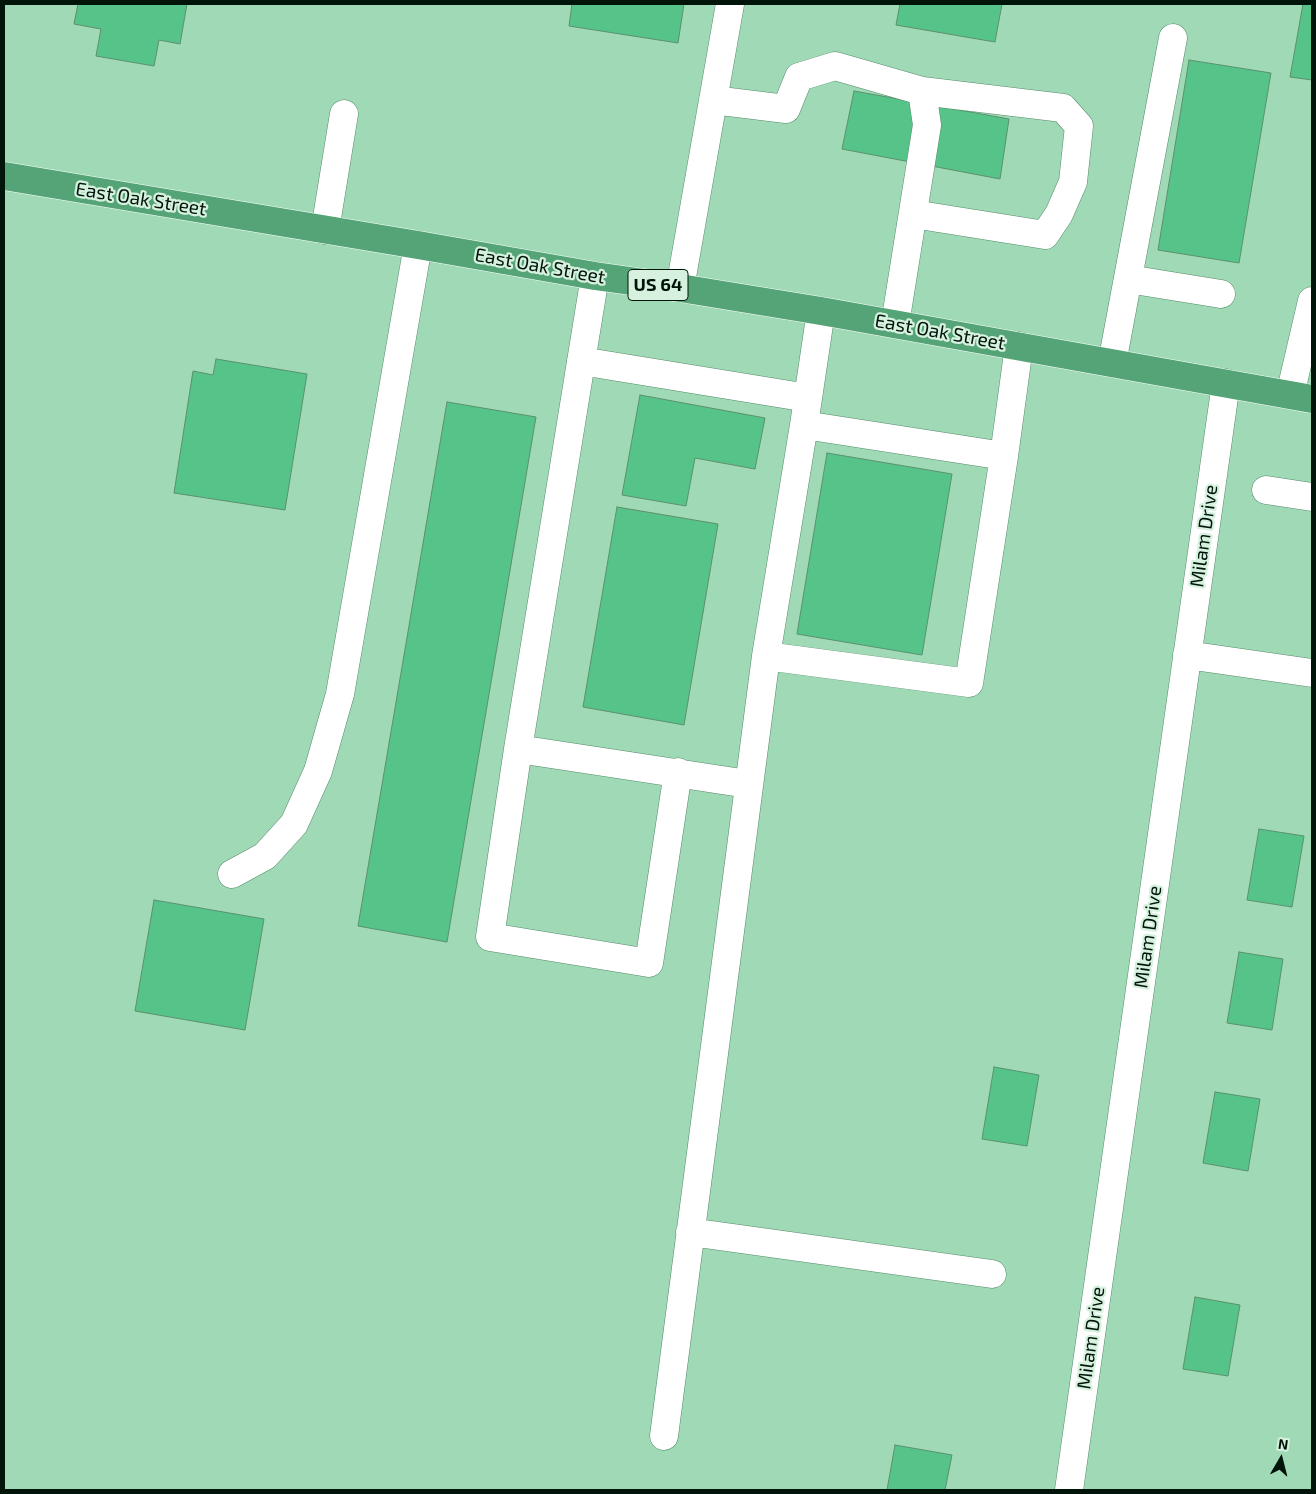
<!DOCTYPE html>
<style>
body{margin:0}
#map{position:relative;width:1316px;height:1494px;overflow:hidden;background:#a0d9b5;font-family:"Exo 2",sans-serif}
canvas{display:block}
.frame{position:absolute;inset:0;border:5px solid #011409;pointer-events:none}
.north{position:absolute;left:1256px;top:1434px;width:50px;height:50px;-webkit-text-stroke:4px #d6f2df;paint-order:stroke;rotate:8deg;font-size:14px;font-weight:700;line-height:20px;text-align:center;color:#011409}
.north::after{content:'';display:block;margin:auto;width:18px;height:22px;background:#011409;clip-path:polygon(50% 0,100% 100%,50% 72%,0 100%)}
</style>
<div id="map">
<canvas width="1316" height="1494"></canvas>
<div class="frame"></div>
<div class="north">N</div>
</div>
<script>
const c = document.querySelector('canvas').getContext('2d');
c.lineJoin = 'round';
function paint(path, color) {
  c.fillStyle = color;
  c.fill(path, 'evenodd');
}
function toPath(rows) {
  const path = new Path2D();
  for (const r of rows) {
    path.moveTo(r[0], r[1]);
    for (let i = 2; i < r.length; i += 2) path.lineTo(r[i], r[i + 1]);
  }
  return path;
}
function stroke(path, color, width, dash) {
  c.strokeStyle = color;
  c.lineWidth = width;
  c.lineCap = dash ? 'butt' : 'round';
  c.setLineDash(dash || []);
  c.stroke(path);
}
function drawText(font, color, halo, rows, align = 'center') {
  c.font = font + ' "Exo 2",sans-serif';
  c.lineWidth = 4.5;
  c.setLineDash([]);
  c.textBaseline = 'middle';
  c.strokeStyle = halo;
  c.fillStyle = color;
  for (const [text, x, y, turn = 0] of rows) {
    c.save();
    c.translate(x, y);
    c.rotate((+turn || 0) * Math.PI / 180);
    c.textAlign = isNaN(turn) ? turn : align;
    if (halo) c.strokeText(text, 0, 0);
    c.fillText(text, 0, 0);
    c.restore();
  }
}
const building = toPath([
 [78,4,187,4,180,44,159,40,154,66,96,56,101,29,74,24,78,4],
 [572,4,684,4,678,43,569,26,572,4],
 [900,4,1002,4,995,42,896,25,900,4],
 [1303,4,1312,4,1312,80,1290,77,1303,4],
 [1189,60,1271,73,1239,263,1158,250,1189,60],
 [854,91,1009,119,1000,179,842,149,854,91],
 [216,359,307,374,285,510,174,493,193,371,213,375,216,359],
 [640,395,765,418,755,469,695,458,686,506,622,495,640,395],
 [447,402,536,417,447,942,358,926,447,402],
 [827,453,952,474,922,655,797,634,827,453],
 [617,507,718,524,684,725,583,707,617,507],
 [1259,829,1304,836,1292,907,1247,900,1259,829],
 [154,900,264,919,245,1030,135,1011,154,900],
 [1239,952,1283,959,1272,1030,1227,1023,1239,952],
 [994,1067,1039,1075,1027,1146,982,1139,994,1067],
 [1215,1092,1260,1099,1248,1171,1203,1163,1215,1092],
 [1195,1297,1240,1305,1228,1376,1183,1369,1195,1297],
 [895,1445,952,1455,945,1490,887,1490,895,1445]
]);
const minor = toPath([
 [713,100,786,109,799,77,835,66,922,91,927,125,895,324],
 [913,214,1045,235,1059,214,1073,182,1079,126,1063,108,922,91],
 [325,230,344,114],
 [595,276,518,749,748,784],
 [1128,279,1221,294],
 [680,288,730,4],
 [581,361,808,398],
 [1112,363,1173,38],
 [1290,395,1312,301],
 [1004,456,1019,346],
 [1266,490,1312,497],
 [1187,655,1312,673],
 [766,656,969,683,1004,456,804,425],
 [518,749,490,937,649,963,678,772],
 [232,874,265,856,294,824,318,771,340,694,418,245],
 [690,1232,992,1274],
 [664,1436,766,656,804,425,821,311],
 [1069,1490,1226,383]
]);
const highway = toPath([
 [4,176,418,245,595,276,680,288,821,311,1312,399]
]);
const shields = [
 [658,285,60]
];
const shieldNames = [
 ["US 64",658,285]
];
const streetNames = [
 ["East Oak Street",141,199,9],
 ["East Oak Street",540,266,10],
 ["East Oak Street",940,332,10],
 ["Milam Drive",1204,536,-82],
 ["Milam Drive",1148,937,-82],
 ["Milam Drive",1091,1338,-82]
];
paint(building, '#56c488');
stroke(building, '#5a906f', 1);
stroke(minor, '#558b6b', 29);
stroke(highway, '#fff', 29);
stroke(minor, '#fff', 28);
stroke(highway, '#55a477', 28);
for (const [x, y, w] of shields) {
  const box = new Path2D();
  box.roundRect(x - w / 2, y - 15.5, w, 31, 4);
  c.fillStyle = '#d6f2df';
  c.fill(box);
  stroke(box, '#011409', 1);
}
drawText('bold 18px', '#011409', null, shieldNames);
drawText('19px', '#011409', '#d6f2df', streetNames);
</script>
